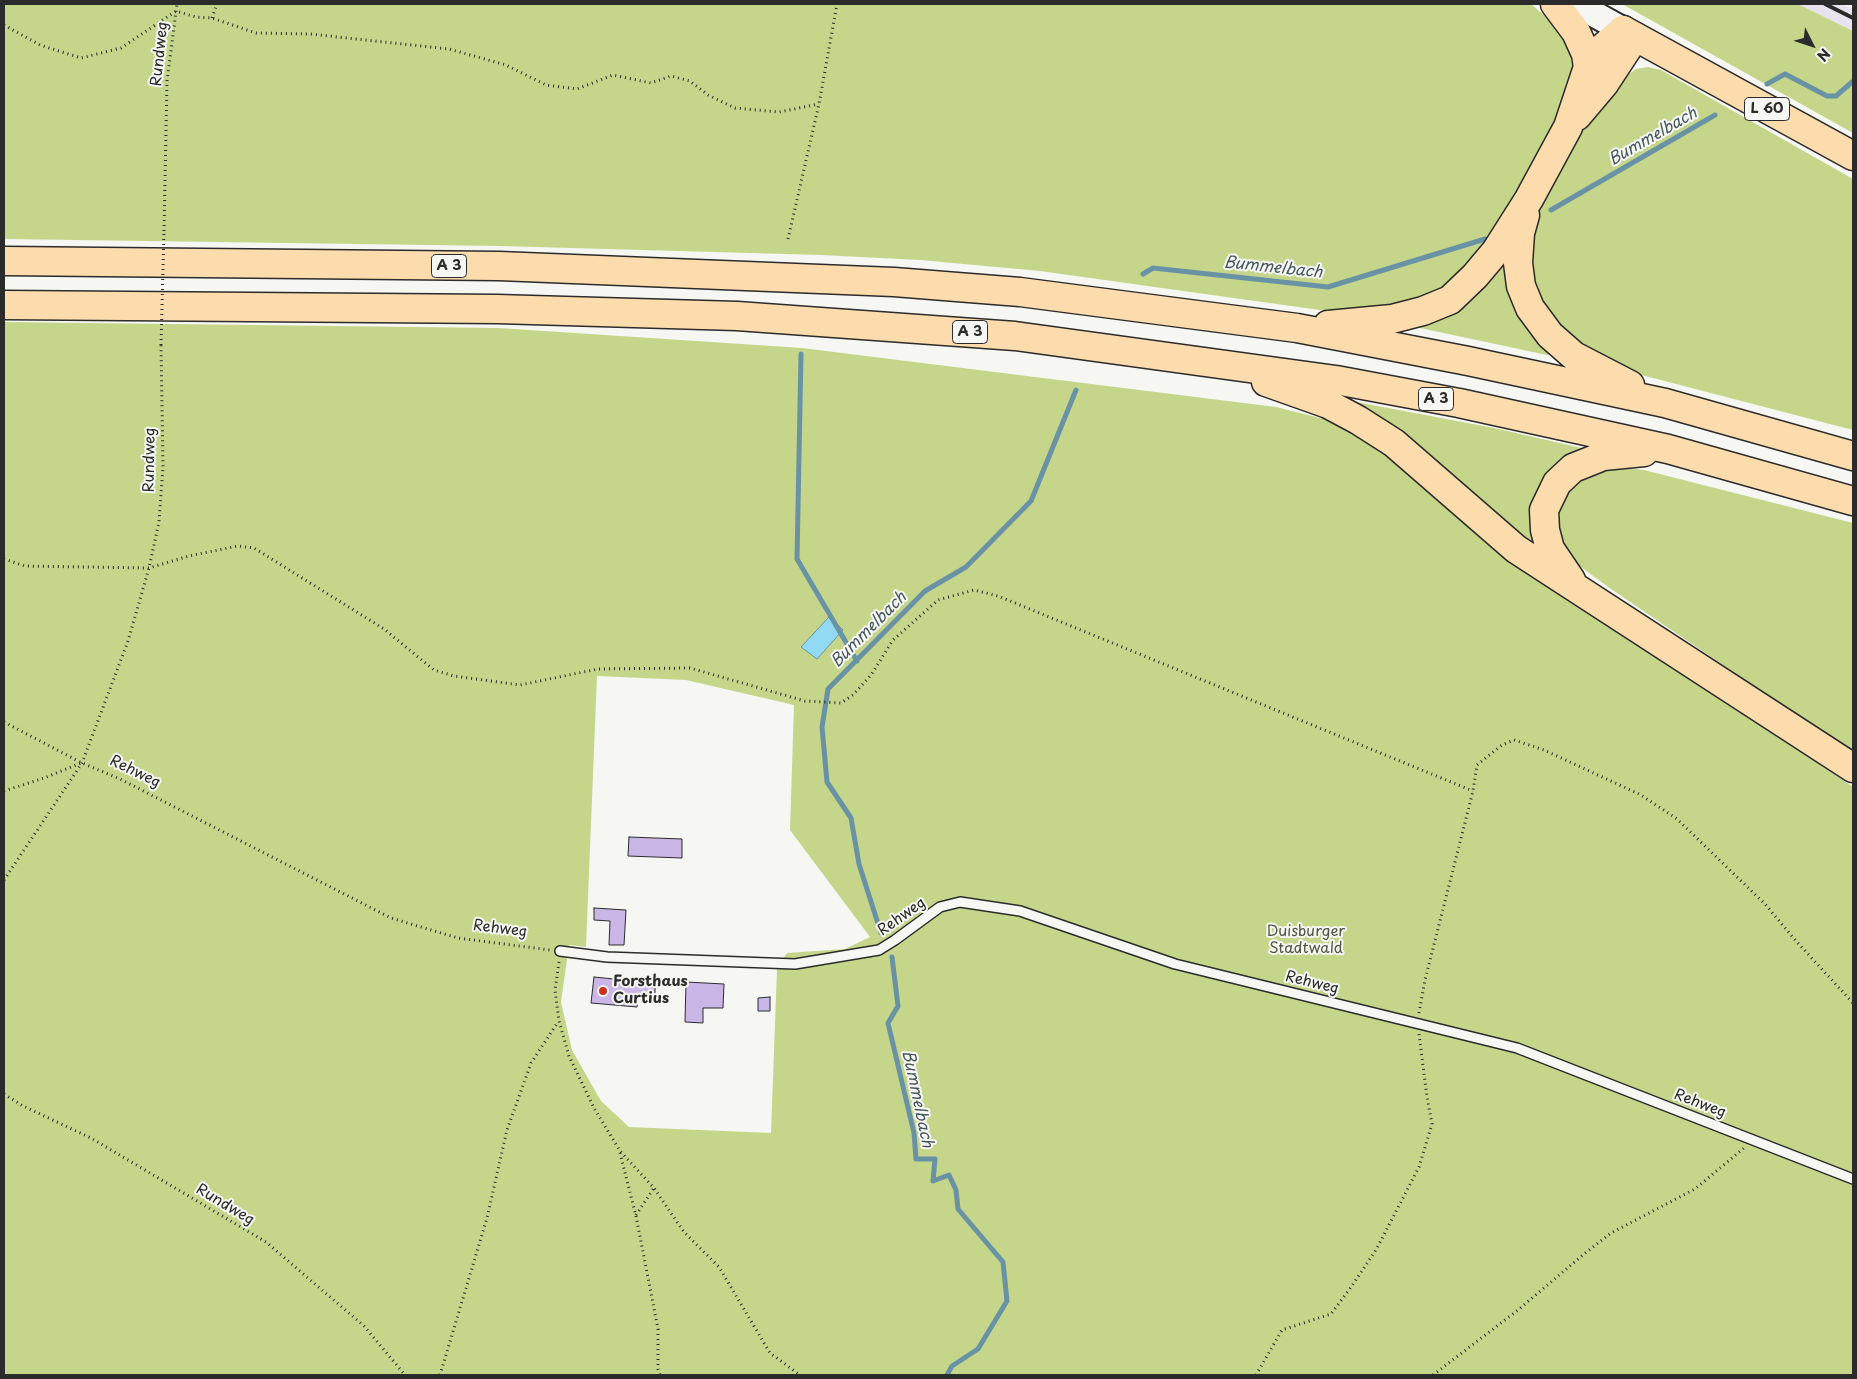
<!DOCTYPE html>
<style>
body{margin:0}
#map{position:relative;width:1857px;height:1379px;overflow:hidden;background:#f6f6f2;font-family:"Playpen Sans",sans-serif}
canvas{display:block}
.frame{position:absolute;inset:0;border:5px solid #2b2b2b;pointer-events:none}
.north{position:absolute;left:1787px;top:20px;width:50px;height:50px;-webkit-text-stroke:4px #f6f6f2;paint-order:stroke;rotate:131deg;font-size:14px;font-weight:700;line-height:20px;text-align:center;color:#2b2b2b}
.north::after{content:'';display:block;margin:auto;width:18px;height:22px;background:#2b2b2b;clip-path:polygon(50% 0,100% 100%,50% 72%,0 100%)}
</style>
<div id="map">
<canvas width="1857" height="1379"></canvas>
<div class="frame"></div>
<div class="north">N</div>
</div>
<script>
const c = document.querySelector('canvas').getContext('2d');
c.lineJoin = 'round';
function paint(path, color) {
  c.fillStyle = color;
  c.fill(path, 'evenodd');
}
function toPath(rows) {
  const path = new Path2D();
  for (const r of rows) {
    path.moveTo(r[0], r[1]);
    for (let i = 2; i < r.length; i += 2) path.lineTo(r[i], r[i + 1]);
  }
  return path;
}
function stroke(path, color, width, dash) {
  c.strokeStyle = color;
  c.lineWidth = width;
  c.lineCap = dash ? 'butt' : 'round';
  c.setLineDash(dash || []);
  c.stroke(path);
}
function drawText(font, color, halo, rows, align = 'center') {
  c.font = font + ' "Playpen Sans",sans-serif';
  c.lineWidth = 4;
  c.setLineDash([]);
  c.textBaseline = 'middle';
  c.strokeStyle = halo;
  c.fillStyle = color;
  for (const [text, x, y, turn = 0] of rows) {
    c.save();
    c.translate(x, y);
    c.rotate((+turn || 0) * Math.PI / 180);
    c.textAlign = isNaN(turn) ? turn : align;
    if (halo) c.strokeText(text, 0, 0);
    c.fillText(text, 0, 0);
    c.restore();
  }
}
const built = toPath([
 [1798,4,1842,4,1853,9,1853,31]
]);
const green = toPath([
 [4,4,1531,4,1554,24,1565,40,1578,70,1562,118,1473,270,1418,305,1334,312,1040,271,920,260,821,255,500,246,4,239],
 [1622,4,1798,4,1853,31,1853,133],
 [1648,67,1661,70,1853,179,1853,430,1603,365,1578,352,1526,280,1527,231,1591,111,1625,77,1636,69],
 [1506,252,1552,353,1547,355,1420,328,1419,325],
 [4,322,499,328,802,348,1276,407,1324,419,1374,442,1593,612,1853,787,1853,1375,4,1375],
 [597,676,686,680,794,705,790,830,870,937,845,949,787,953,777,969,771,1133,629,1127,601,1101,572,1050,561,1002,569,945,586,947],
 [1346,400,1494,428,1586,449,1576,456,1541,553],
 [1605,466,1644,470,1853,523,1853,753,1611,589,1570,559,1560,547,1553,512,1576,477]
]);
const water = toPath([
 [829,617,843,630,817,659,801,647,829,617]
]);
const stream = toPath([
 [1767,84,1785,74,1827,96,1836,96,1852,82],
 [1551,210,1715,115],
 [1143,274,1153,268,1328,287,1485,239],
 [801,354,797,559,857,661],
 [881,933,859,864,851,818,827,782,822,727,828,689,925,591,966,567,1031,501,1076,390],
 [892,957,898,1006,888,1023,914,1133,916,1159,935,1159,933,1181,949,1175,956,1190,958,1209,1003,1262,1007,1301,978,1349,952,1366,947,1375]
]);
const building = toPath([
 [629,837,682,839,682,858,628,856,629,837],
 [594,908,626,910,624,945,609,945,610,921,594,920,594,908],
 [594,977,614,979,614,981,655,982,655,996,638,996,637,1007,591,1003,594,977],
 [686,982,724,984,723,1008,703,1008,703,1023,685,1022,686,982],
 [770,997,770,1011,758,1011,758,998,770,997]
]);
const path = toPath([
 [212,18,217,4],
 [4,25,40,45,81,58,121,48,176,11,196,17,212,18,256,33,310,34,449,49,506,65,546,85,577,89,613,75,651,83,671,76,690,81,708,95,735,108,779,112,819,104],
 [164,231,167,81,177,4],
 [788,239,819,104,837,4],
 [4,559,25,566,149,568,189,556,238,546,254,548,384,629,434,670,454,676,520,685,598,669,690,668,805,701,841,703,853,695,871,675,893,640,938,600,974,590,998,596,1473,791],
 [4,722,82,763,120,779,391,918,458,938,550,950],
 [4,791,44,778,81,763],
 [4,880,82,763,128,641,149,568,159,522,163,467,161,345],
 [559,962,555,990,559,1021,569,1056,594,1108,620,1151,654,1188,684,1232,719,1267,770,1353,800,1375],
 [1419,1013,1425,980,1473,791,1477,765,1502,745,1514,740,1544,750,1641,795,1677,819,1765,904,1796,941,1853,1003],
 [4,1094,23,1106,91,1138,266,1242,364,1326,405,1375],
 [620,1153,636,1216,658,1329,658,1369,660,1375],
 [636,1215,654,1188],
 [440,1375,487,1218,507,1130,531,1063,558,1022],
 [1256,1375,1282,1330,1331,1314,1349,1290,1376,1250,1419,1167,1432,1124,1427,1097,1419,1034],
 [1433,1375,1518,1310,1584,1254,1611,1233,1695,1189,1744,1148]
]);
const lane = toPath([
 [560,951,607,957,795,964,879,950,895,940,940,907,960,902,1020,911,1175,964,1517,1048,1853,1179]
]);
const secondary = toPath([
 [1576,4,1623,30]
]);
const primary = toPath([
 [1623,30,1853,156]
]);
const highway = toPath([
 [1555,4,1576,32,1586,54,1588,67],
 [1577,116,1604,84,1635,37],
 [1525,215,1520,233,1518,263,1521,286,1530,308,1550,335,1574,356,1630,385],
 [4,261,499,266,894,282,1020,292,1297,328,1468,361,1665,403,1853,456],
 [4,305,497,309,737,316,1015,336,1336,380,1459,403,1668,449,1853,501],
 [1328,325,1392,319,1423,311,1450,300,1475,276,1496,251,1529,199,1568,127,1588,67,1600,50,1623,30],
 [1266,382,1328,404,1358,420,1394,443,1516,549,1853,768],
 [1571,580,1550,549,1545,530,1544,510,1557,483,1573,468,1603,456,1644,452]
]);
const rail = toPath([
 [1825,4,1853,18]
]);
const pathBridge = toPath([
 [161,345,164,231]
]);
const markers = [
 [603,991,5,"#c8321e"]
];
const shields = [
 [1767,109,45],
 [449,266,35],
 [970,332,35],
 [1436,399,35]
];
const shieldNames = [
 ["L 60",1767,109],
 ["A 3",449,266],
 ["A 3",970,332],
 ["A 3",1436,399]
];
const streetNames = [
 ["Rundweg",160,54,-84],
 ["Rundweg",150,460,-89],
 ["Rehweg",135,772,26],
 ["Rehweg",902,917,-35],
 ["Rehweg",500,929,7],
 ["Rehweg",1312,983,14],
 ["Rehweg",1700,1104,21],
 ["Rundweg",225,1205,31]
];
const parkNames = [
 ["Duisburger",1306,932],
 ["Stadtwald",1306,949]
];
const poiNames = [
 ["Forsthaus",613,982],
 ["Curtius",613,999]
];
const waterNames = [
 ["Bummelbach",1653,137,-30],
 ["Bummelbach",1273,268,6],
 ["Bummelbach",869,630,-45],
 ["Bummelbach",917,1099,78]
];
paint(built, '#e9e3ef');
paint(green, '#c5d68b');
paint(water, '#92d9f4');
stroke(water, '#6993a4', 1);
stroke(stream, '#6993a4', 5);
paint(building, '#cab7e7');
stroke(building, '#2b2b2b', 1);
stroke(lane, '#2b2b2b', 12);
stroke(secondary, '#2b2b2b', 29);
stroke(primary, '#2b2b2b', 31);
stroke(highway, '#2b2b2b', 31);
stroke(path, '#2b2b2b', 3, [1, 4]);
stroke(lane, '#f6f6f2', 9);
stroke(secondary, '#f6f6f2', 25);
stroke(primary, '#fcdcac', 28);
stroke(highway, '#fcdcac', 28);
stroke(rail, '#2b2b2b', 4);
stroke(pathBridge, '#2b2b2b', 3, [1, 4]);
for (const [x, y, r, color] of markers) {
  const dot = new Path2D();
  dot.arc(x, y, r, 0, 2 * Math.PI);
  c.fillStyle = color;
  c.fill(dot);
  stroke(dot, '#f6f6f2', 2);
}
for (const [x, y, w] of shields) {
  const box = new Path2D();
  box.roundRect(x - w / 2, y - 11.5, w, 23, 4);
  c.fillStyle = '#f6f6f2';
  c.fill(box);
  stroke(box, '#2b2b2b', 1);
}
drawText('bold 14px', '#2b2b2b', null, shieldNames);
drawText('15px', '#2b2b2b', '#f6f6f2', streetNames);
drawText('15px', '#525643', '#f6f6f2', parkNames);
drawText('bold 15px', '#2b2b2b', '#f6f6f2', poiNames, 'left');
drawText('italic 16px', '#45565d', '#f6f6f2', waterNames);
</script>
